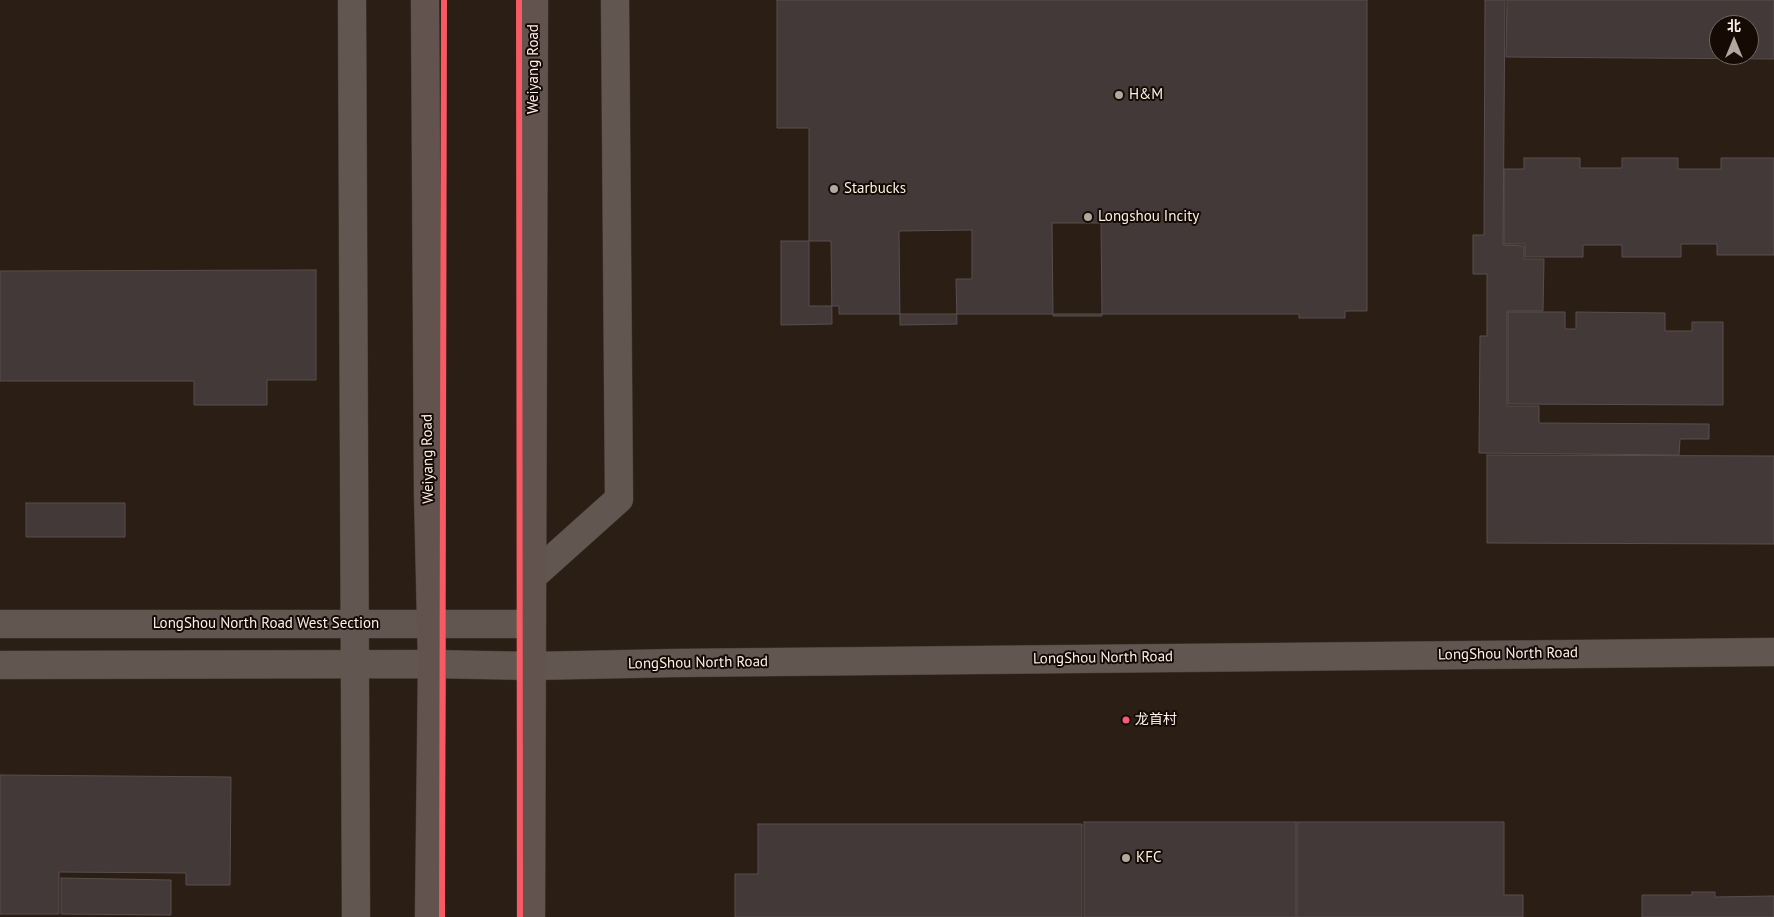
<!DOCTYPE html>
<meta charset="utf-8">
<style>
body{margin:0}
#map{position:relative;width:1774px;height:917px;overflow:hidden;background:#2b1f15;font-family:"PT Sans","Noto Sans SC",sans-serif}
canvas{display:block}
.north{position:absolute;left:1709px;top:15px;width:50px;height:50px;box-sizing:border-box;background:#150b04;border:1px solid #72675e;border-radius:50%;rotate:0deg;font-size:14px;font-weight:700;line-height:20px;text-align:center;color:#fdf0e6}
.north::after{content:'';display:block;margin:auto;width:18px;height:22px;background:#b4a79d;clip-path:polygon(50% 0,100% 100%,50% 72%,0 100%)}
</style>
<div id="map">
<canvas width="1774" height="917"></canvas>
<div class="north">北</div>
</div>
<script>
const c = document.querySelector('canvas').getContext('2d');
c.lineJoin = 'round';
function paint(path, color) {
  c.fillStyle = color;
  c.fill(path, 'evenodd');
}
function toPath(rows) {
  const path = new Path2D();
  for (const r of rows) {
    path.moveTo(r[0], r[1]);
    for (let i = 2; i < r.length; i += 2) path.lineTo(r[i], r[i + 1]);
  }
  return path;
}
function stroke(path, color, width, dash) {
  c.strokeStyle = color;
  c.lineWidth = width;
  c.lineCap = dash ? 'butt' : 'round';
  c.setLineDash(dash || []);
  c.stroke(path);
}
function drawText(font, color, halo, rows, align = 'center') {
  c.font = font + ' "PT Sans","Noto Sans SC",sans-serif';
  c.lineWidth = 4;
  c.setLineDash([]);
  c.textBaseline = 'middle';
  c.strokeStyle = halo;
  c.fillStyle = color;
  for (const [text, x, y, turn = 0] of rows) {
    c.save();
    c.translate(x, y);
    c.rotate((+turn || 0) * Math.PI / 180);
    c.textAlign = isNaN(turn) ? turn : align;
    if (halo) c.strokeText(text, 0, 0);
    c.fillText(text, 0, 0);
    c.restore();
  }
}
const building = toPath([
 [777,0,1367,0,1367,311,1345,311,1345,318,1299,318,1299,314,839,314,839,306,809,306,809,128,777,128,777,0],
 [1485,0,1505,0,1503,245,1524,246,1524,259,1544,259,1543,311,1507,311,1507,406,1539,406,1539,423,1709,424,1709,439,1680,439,1679,455,1479,453,1480,336,1487,336,1487,274,1473,274,1473,235,1484,235,1485,0],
 [1507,0,1774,0,1774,59,1506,57,1507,0],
 [1719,25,1749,25,1749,55,1719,55,1719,25],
 [1524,158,1580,158,1580,168,1622,168,1622,158,1678,158,1678,169,1721,169,1721,158,1774,158,1774,255,1717,255,1717,244,1681,244,1681,257,1622,257,1622,245,1583,245,1583,257,1525,257,1525,244,1504,244,1504,169,1524,169,1524,158],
 [1052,223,1101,223,1102,316,1053,316,1052,223],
 [972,230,972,279,956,279,957,324,900,325,899,231,972,230],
 [781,241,831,241,832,324,781,325,781,241],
 [316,270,316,380,267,380,267,405,194,405,194,381,0,381,0,271,316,270],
 [1508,312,1565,312,1565,329,1576,329,1576,312,1665,313,1665,331,1692,331,1692,322,1723,322,1723,405,1508,404,1508,312],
 [1487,455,1774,456,1774,544,1487,543,1487,455],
 [26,503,125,503,125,537,26,537,26,503],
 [0,775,231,777,230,885,186,885,186,873,59,872,59,914,0,914,0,775],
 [1084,822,1296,822,1296,917,1084,917,1084,822],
 [1297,822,1504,822,1504,895,1523,895,1523,917,1297,917,1297,822],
 [758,824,1082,824,1082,917,735,917,735,874,758,874,758,824],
 [61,878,171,880,171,915,61,914,61,878],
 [1692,892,1715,892,1715,897,1774,896,1774,917,1642,917,1642,895,1692,895,1692,892]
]);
const minor = toPath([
 [352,0,356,917],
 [532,577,619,499,615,0]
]);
const tertiary = toPath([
 [0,624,531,624],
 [0,665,432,664,532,666,676,663,1774,652]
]);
const primary = toPath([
 [425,0,428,493,432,664,429,917],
 [531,917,534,0]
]);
const metro1 = toPath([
 [519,0,520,917],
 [442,917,444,0]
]);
const markers = [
 [1119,95,5,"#b4a79d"],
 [834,189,5,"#b4a79d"],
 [1088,217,5,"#b4a79d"],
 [1126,720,4.5,"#f75a77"],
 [1126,858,5,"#b4a79d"]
];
const busNames = [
 ["龙首村",1135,720]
];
const streetNames = [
 ["Weiyang Road",534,69,-90],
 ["Weiyang Road",428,459,-91],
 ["LongShou North Road West Section",266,624],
 ["LongShou North Road",1508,654,-1],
 ["LongShou North Road",1103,658,-1],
 ["LongShou North Road",698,663,-1]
];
const poiNames = [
 ["H&M",1129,95],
 ["Starbucks",844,189],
 ["Longshou Incity",1098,217],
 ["KFC",1136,858]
];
paint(building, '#443939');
stroke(building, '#594e4d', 1);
stroke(minor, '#463c35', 29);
stroke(tertiary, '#463c35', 29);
stroke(primary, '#463c35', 29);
stroke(minor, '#615750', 28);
stroke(tertiary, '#615750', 28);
stroke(primary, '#63534f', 28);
stroke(metro1, '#f75a64', 6);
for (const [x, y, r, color] of markers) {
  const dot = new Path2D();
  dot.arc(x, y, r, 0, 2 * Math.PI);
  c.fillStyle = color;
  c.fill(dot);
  stroke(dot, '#150b04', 2);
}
drawText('14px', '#fdf0e6', '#150b04', busNames, 'left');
drawText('15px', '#fdf0e6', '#150b04', streetNames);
drawText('15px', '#fdf0e6', '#150b04', poiNames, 'left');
</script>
